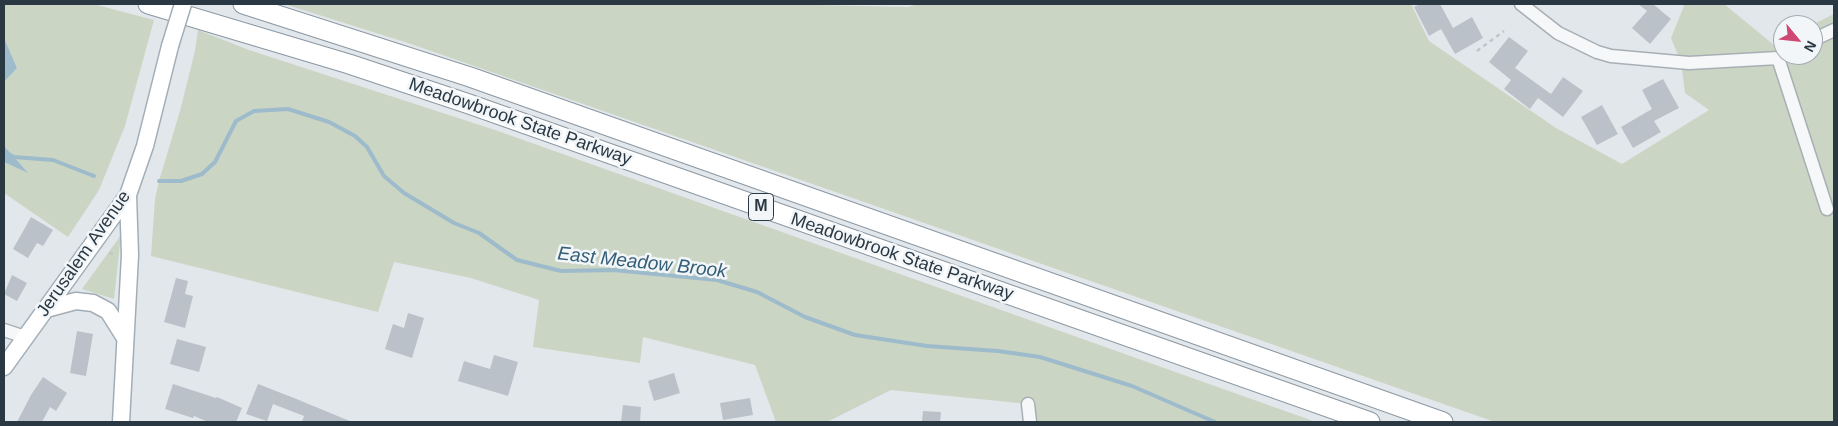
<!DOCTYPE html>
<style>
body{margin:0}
#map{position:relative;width:1838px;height:426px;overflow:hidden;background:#e2e7eb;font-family:Helvetica,sans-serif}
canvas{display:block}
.frame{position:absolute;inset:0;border:5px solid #2a3843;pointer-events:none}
.north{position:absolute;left:1773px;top:15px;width:50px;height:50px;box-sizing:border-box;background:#f2f6f8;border:1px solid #a2aab0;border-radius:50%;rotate:118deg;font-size:14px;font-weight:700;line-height:20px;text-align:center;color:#2a3843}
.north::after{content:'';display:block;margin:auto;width:18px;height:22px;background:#cf4874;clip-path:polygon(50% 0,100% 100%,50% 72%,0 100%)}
</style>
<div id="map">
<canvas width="1838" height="426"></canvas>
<div class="frame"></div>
<div class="north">N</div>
</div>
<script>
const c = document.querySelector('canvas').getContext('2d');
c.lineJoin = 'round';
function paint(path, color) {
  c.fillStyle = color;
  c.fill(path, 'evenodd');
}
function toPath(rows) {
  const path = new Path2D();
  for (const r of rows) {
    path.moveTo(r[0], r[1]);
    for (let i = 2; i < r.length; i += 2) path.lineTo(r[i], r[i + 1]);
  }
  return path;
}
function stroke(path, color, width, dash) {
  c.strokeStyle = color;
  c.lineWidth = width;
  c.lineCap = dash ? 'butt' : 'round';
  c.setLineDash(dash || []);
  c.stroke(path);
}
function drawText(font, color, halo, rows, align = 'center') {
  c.font = font + ' Helvetica,sans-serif';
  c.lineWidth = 5;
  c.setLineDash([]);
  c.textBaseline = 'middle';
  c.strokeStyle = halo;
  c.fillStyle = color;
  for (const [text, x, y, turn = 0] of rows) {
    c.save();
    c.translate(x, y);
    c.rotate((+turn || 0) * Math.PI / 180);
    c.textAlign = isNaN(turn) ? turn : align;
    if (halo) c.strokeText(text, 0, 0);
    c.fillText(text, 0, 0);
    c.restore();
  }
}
const green = toPath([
 [4,4,93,4,154,20,125,126,99,190,68,237,4,193,4,162,27,172,4,146,4,82,17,68,4,38],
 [284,4,766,4,908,7,918,4,1411,4,1429,41,1556,128,1622,164,1709,110,1685,93,1681,62,1671,38,1684,6,1682,4,1724,4,1774,45,1783,40,1783,55,1813,55,1812,25,1834,14,1834,422,1495,422,411,44],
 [198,30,249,50,498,131,1316,422,1030,422,1028,404,891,390,827,422,776,422,755,365,643,337,640,363,533,347,539,300,471,278,394,262,378,312,151,256,155,199,159,181,180,111,195,51],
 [121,235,114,299,82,289]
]);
const water = toPath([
 [4,38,17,68,4,82],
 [4,146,14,157,28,173,4,162]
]);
const stream = toPath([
 [4,152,14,157,53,160,94,176],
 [159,181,181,181,202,174,215,162,236,121,254,111,288,109,329,122,355,136,367,147,384,176,404,193,454,223,479,233,517,260,561,271,613,270,717,280,757,292,805,317,855,335,927,346,998,351,1040,357,1132,386,1215,422]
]);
const building = toPath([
 [1420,4,1440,4,1453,28,1472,17,1483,38,1455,54,1441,29,1429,36,1414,7],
 [1638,4,1653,4,1671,19,1650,44,1632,28,1647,11],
 [1509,37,1528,51,1515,68,1551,94,1563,77,1583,91,1563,117,1538,98,1530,109,1504,89,1511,80,1489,62],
 [1663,79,1679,108,1654,121,1661,132,1633,148,1621,127,1652,109,1642,90],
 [1602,105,1618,134,1597,145,1581,117],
 [31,217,53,230,43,246,37,243,28,258,13,249],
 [12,275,27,283,17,301,4,294],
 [176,278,188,281,185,294,193,296,185,328,164,322],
 [408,313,424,318,412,358,385,349,393,324,404,328],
 [77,331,93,334,86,376,70,373],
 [177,339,206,347,199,372,170,364],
 [494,355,518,362,508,396,458,381,464,361,490,369],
 [674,373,680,393,654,401,648,381],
 [43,377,67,393,56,411,50,407,42,422,17,422,31,395],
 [173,384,216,398,217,397,242,408,236,422,208,422,194,416,193,418,165,409],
 [258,384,294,398,352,422,302,422,304,416,273,404,267,421,246,414],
 [750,398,753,415,723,420,720,403],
 [623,405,641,407,640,422,621,422],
 [923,411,941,412,940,422,922,422]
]);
const path = toPath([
 [1477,51,1504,31],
 [109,253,116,254]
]);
const minor = toPath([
 [1521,4,1558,33,1597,52,1611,56,1689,63,1778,58,1827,209],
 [1813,40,1834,30],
 [4,330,25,337],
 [1028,404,1030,422]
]);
const major = toPath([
 [46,309,76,301,93,303,108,311,125,338],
 [4,367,128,195,145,146,170,46],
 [121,422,130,255,128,195]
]);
const highway = toPath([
 [148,4,349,64,469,104,1370,422],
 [243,4,470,77,1443,422]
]);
const majorBridge = toPath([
 [170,46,183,4]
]);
const shields = [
 [761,207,25]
];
const shieldNames = [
 ["M",761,207]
];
const streetNames = [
 ["Meadowbrook State Parkway",520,122,19],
 ["Jerusalem Avenue",84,254,-55],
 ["Meadowbrook State Parkway",902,257,19]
];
const waterNames = [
 ["East Meadow Brook",642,263,6]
];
paint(green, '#cbd5c4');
paint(water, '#9ebbcb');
stroke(stream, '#9ebbcb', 4);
paint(building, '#bac1c8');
stroke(minor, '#a7afb5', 15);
stroke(major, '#a2aeb7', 19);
stroke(highway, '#8a97a2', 21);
stroke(path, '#c0c5ca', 2.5, [4, 4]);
stroke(minor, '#f5f7f9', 12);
stroke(major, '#fff', 16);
stroke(highway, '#fff', 19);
stroke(majorBridge, '#a2aeb7', 19, []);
stroke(majorBridge, '#fff', 16);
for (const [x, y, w] of shields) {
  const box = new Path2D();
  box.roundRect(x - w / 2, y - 13.5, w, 27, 4);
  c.fillStyle = '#f2f6f8';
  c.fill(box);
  stroke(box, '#2a3843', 1);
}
drawText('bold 16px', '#2a3843', null, shieldNames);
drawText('18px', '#2a3843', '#f2f6f8', streetNames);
drawText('italic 19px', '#345e77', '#f2f6f8', waterNames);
</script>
